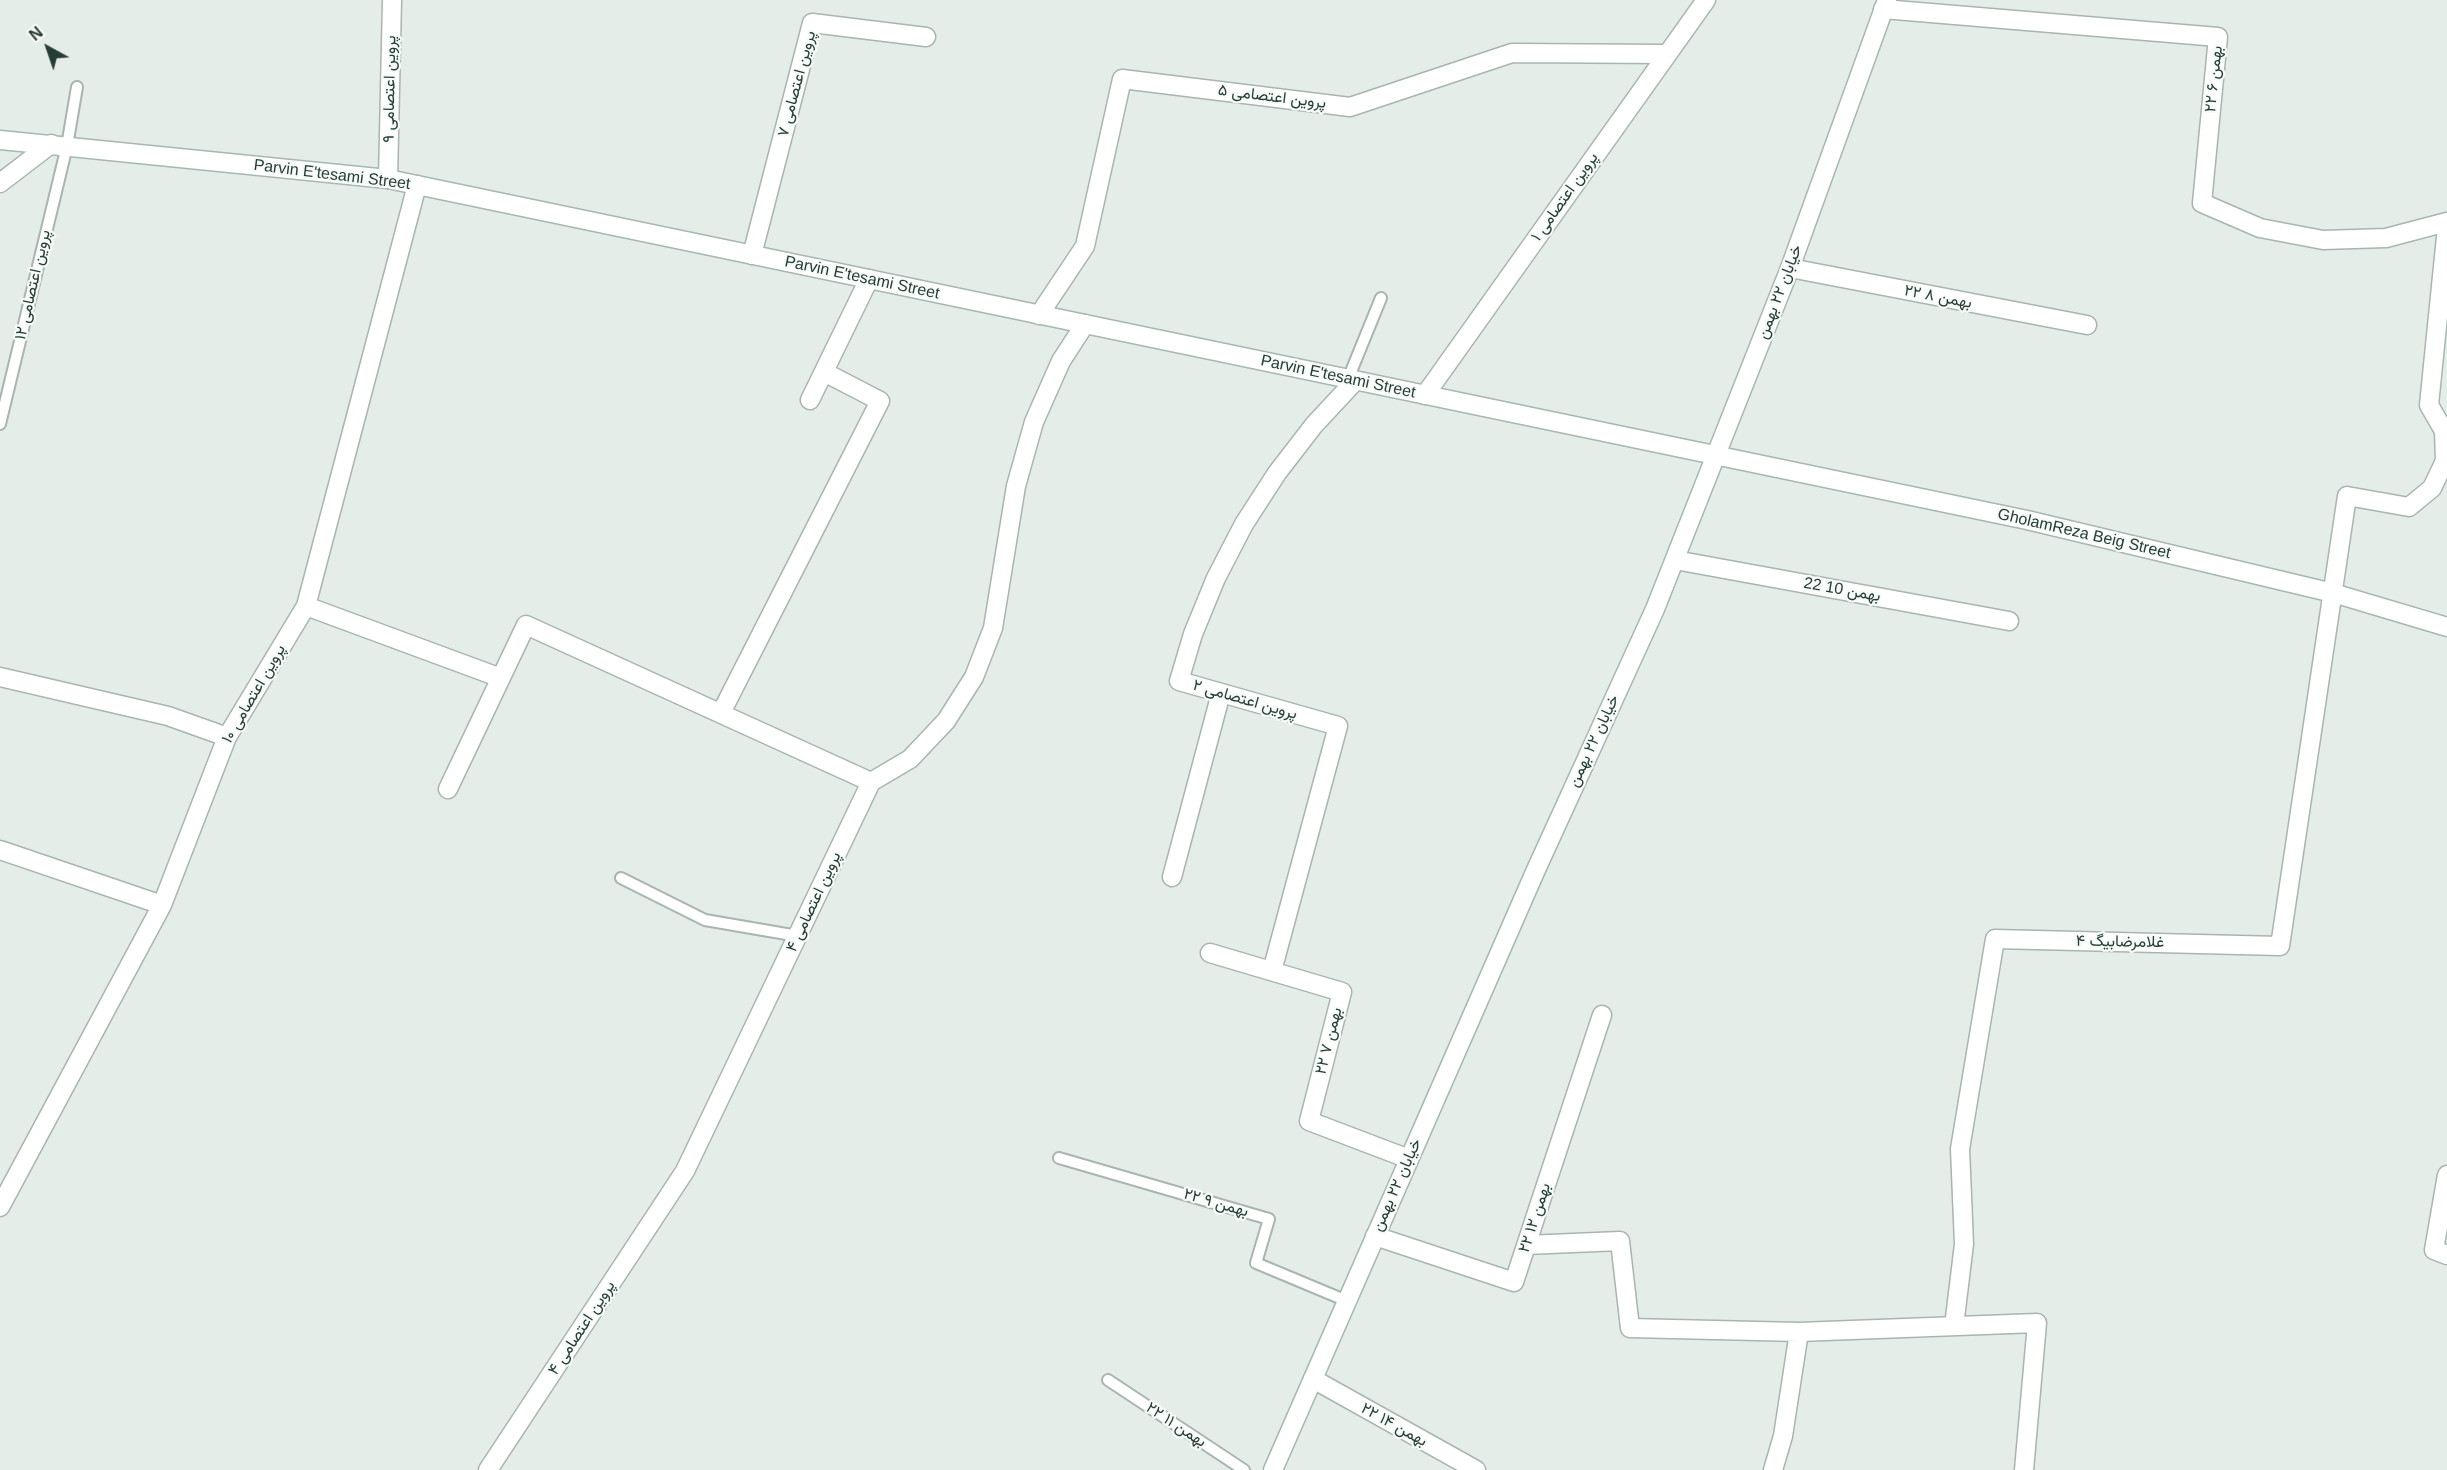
<!DOCTYPE html>
<meta charset="utf-8">
<style>
body{margin:0}
#map{position:relative;width:2447px;height:1470px;overflow:hidden;background:#e5ede9;font-family:Helvetica,sans-serif}
canvas{display:block}
.north{position:absolute;left:18px;top:18px;width:60px;height:60px;-webkit-text-stroke:4px #f6faf8;paint-order:stroke;rotate:320deg;font-size:16px;font-weight:700;line-height:24px;text-align:center;color:#263d36}
.north::after{content:'';display:block;margin:auto;width:21px;height:27px;background:#263d36;clip-path:polygon(50% 0,100% 100%,50% 72%,0 100%)}
</style>
<div id="map">
<canvas width="2447" height="1470"></canvas>
<div class="north">N</div>
</div>
<script>
const c = document.querySelector('canvas').getContext('2d');
c.lineJoin = 'round';
function toPath(rows) {
  const path = new Path2D();
  for (const r of rows) {
    path.moveTo(r[0], r[1]);
    for (let i = 2; i < r.length; i += 2) path.lineTo(r[i], r[i + 1]);
  }
  return path;
}
function stroke(path, color, width, dash) {
  c.strokeStyle = color;
  c.lineWidth = width;
  c.lineCap = dash ? 'butt' : 'round';
  c.setLineDash(dash || []);
  c.stroke(path);
}
function drawText(font, color, halo, rows, align = 'center') {
  c.font = font + ' Helvetica,Vazirmatn,sans-serif';
  c.lineWidth = 4.5;
  c.setLineDash([]);
  c.textBaseline = 'middle';
  c.strokeStyle = halo;
  c.fillStyle = color;
  for (const [text, x, y, turn = 0] of rows) {
    c.save();
    c.translate(x, y);
    c.rotate((+turn || 0) * Math.PI / 180);
    c.textAlign = isNaN(turn) ? turn : align;
    if (halo) c.strokeText(text, 0, 0);
    c.fillText(text, 0, 0);
    c.restore();
  }
}
const lane = toPath([
 [1348,379,1381,298],
 [0,424,67,146,77,87],
 [621,878,705,920,798,936],
 [1059,1158,1269,1219,1256,1263,1347,1301],
 [1108,1380,1244,1470]
]);
const street = toPath([
 [1883,9,2218,37,2202,203,2260,228,2323,240,2386,238,2447,222],
 [388,179,392,0],
 [0,183,51,144],
 [752,255,812,23,926,37],
 [1790,268,2087,325],
 [1039,315,1085,246,1122,79,1350,107,1512,53,1667,54],
 [1425,395,1706,0],
 [810,400,869,279],
 [1675,560,2009,621],
 [306,606,501,678],
 [0,677,168,716,227,737],
 [721,713,880,401,824,372],
 [448,789,526,625,871,782],
 [0,850,162,905],
 [1172,877,1221,693],
 [1210,953,1342,992,1309,1121,1409,1159],
 [1272,971,1338,726,1179,681,1193,634,1216,578,1244,524,1277,473,1314,425,1355,381],
 [2447,1175,2434,1250,2447,1255],
 [0,1207,162,905,227,737,306,606,417,185],
 [1375,1236,1514,1282,1602,1015],
 [1526,1245,1620,1241,1630,1328,1799,1332,2037,1323,2024,1470],
 [1954,1326,1964,1244,1960,1149,1995,939,2280,946,2347,496,2409,507,2432,488,2445,461,2444,431,2429,405,2447,227],
 [1313,1379,1476,1470],
 [488,1470,685,1171,871,782,910,759,946,721,974,677,993,628,1016,486,1034,422,1061,361,1085,324],
 [1773,1470,1783,1436,1799,1332]
]);
const secondary = toPath([
 [0,140,388,179,2027,520,2333,593,2447,627],
 [1273,1470,1535,872,1655,609,1790,268,1887,0]
]);
const streetNames = [
 ["۲۲ بهمن ۶",2214,79,-84],
 ["پروین اعتصامی ۷",797,84,-75],
 ["پروین اعتصامی ۹",390,89,-89],
 ["پروین اعتصامی ۵",1272,97,7],
 ["Parvin E'tesami Street",332,175,7],
 ["پروین اعتصامی ۱",1565,197,-55],
 ["Parvin E'tesami Street",862,278,12],
 ["پروین اعتصامی ۱۲",33,285,-77],
 ["خیابان ۲۲ بهمن",1780,292,-69],
 ["۲۲ بهمن ۸",1938,297,11],
 ["Parvin E'tesami Street",1338,377,12],
 ["GholamReza Beig Street",2084,534,13],
 ["22 بهمن 10",1842,590,10],
 ["پروین اعتصامی ۱۰",254,694,-60],
 ["پروین اعتصامی ۲",1245,700,16],
 ["خیابان ۲۲ بهمن",1594,741,-65],
 ["پروین اعتصامی ۴",814,902,-65],
 ["غلامرضابیگ ۴",2120,942,1],
 ["۲۲ بهمن ۷",1329,1041,-76],
 ["خیابان ۲۲ بهمن",1397,1185,-66],
 ["۲۲ بهمن ۹",1216,1203,16],
 ["۲۲ بهمن ۱۲",1535,1218,-72],
 ["پروین اعتصامی ۴",582,1328,-57],
 ["۲۲ بهمن ۱۱",1176,1425,33],
 ["۲۲ بهمن ۱۴",1394,1425,29]
];
stroke(lane, '#a8b5b0', 14);
stroke(street, '#a8b5b0', 21);
stroke(secondary, '#a5b8b1', 21);
stroke(lane, '#fff', 10);
stroke(street, '#fff', 18);
stroke(secondary, '#fff', 18);
drawText('16px', '#263d36', '#f6faf8', streetNames);
</script>
